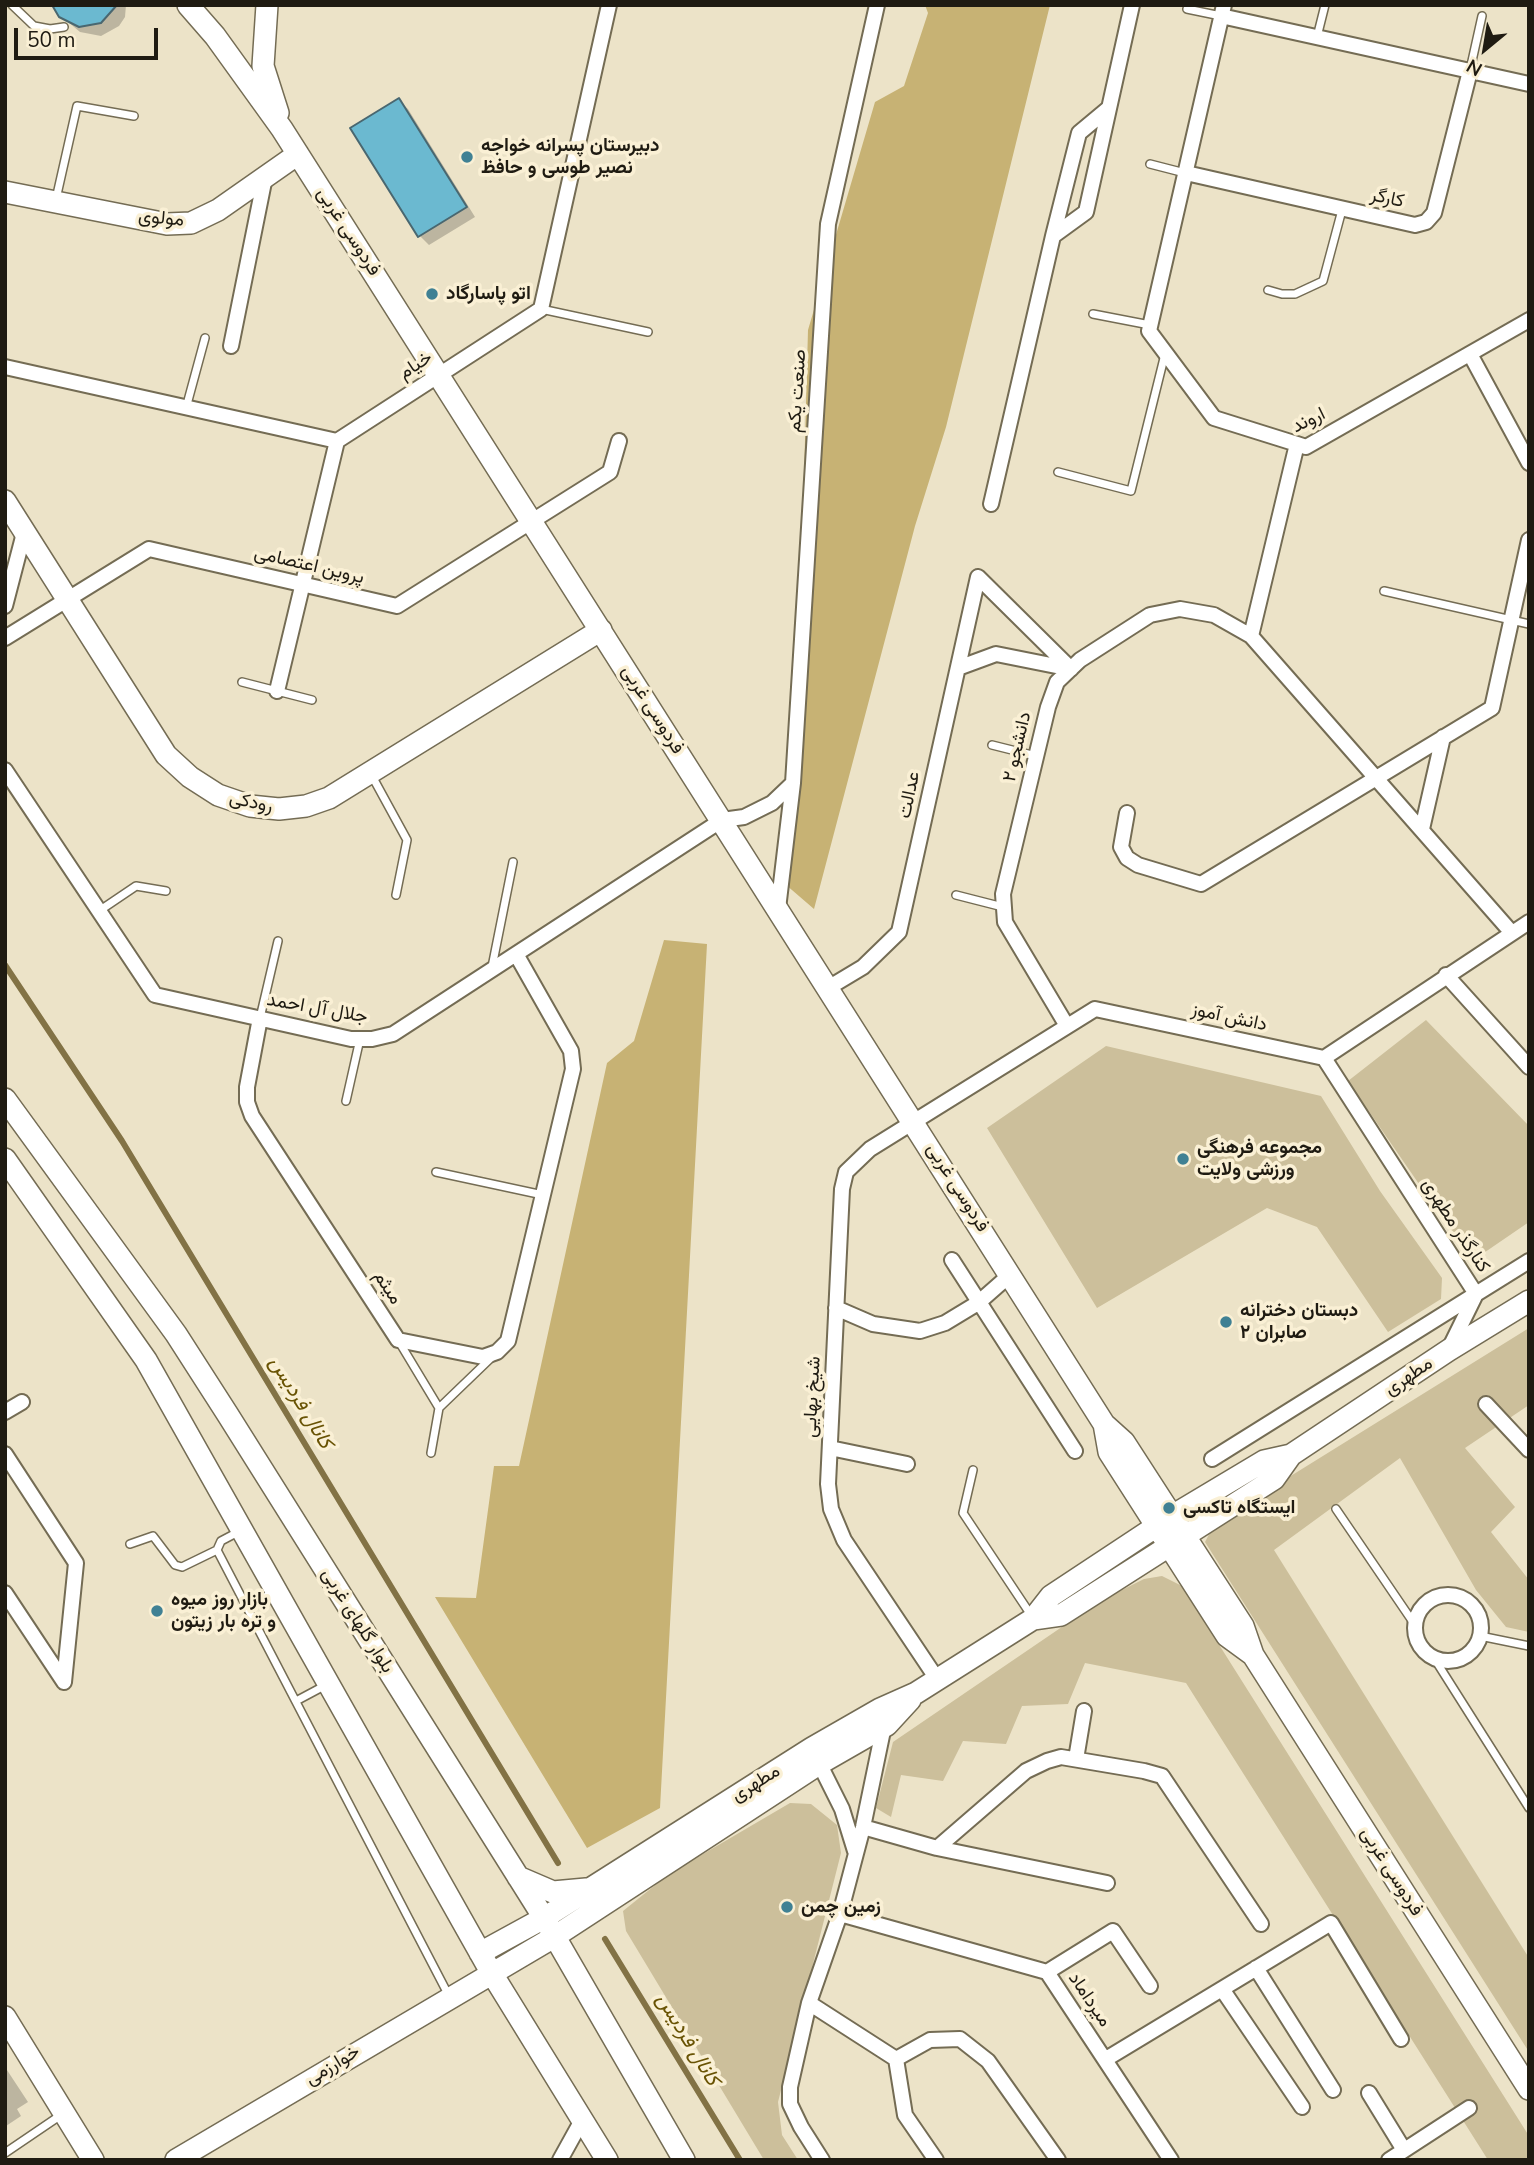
<!DOCTYPE html>
<meta charset="utf-8">
<style>
body{margin:0}
#map{position:relative;width:1534px;height:2165px;overflow:hidden;background:#ece3c8;font-family:"Nunito Sans",sans-serif}
canvas{display:block}
.frame{position:absolute;inset:0;border:7px solid #1f1b12;pointer-events:none}
.north{position:absolute;left:1450px;top:14px;width:70px;height:70px;-webkit-text-stroke:5px #faf0d5;paint-order:stroke;rotate:210deg;font-size:19px;font-weight:700;line-height:28px;text-align:center;color:#1f1b12}
.north::after{content:'';display:block;margin:auto;width:24px;height:32px;background:#1f1b12;clip-path:polygon(50% 0,100% 100%,50% 72%,0 100%)}
.scale{position:absolute;left:14px;top:28px;width:144px;height:32px;box-sizing:border-box;border:4px solid #1f1b12;border-top:0;padding-left:9px;font-size:21px;line-height:24px;white-space:nowrap;color:#1f1b12;-webkit-text-stroke:5px #faf0d5;paint-order:stroke}
</style>
<div id="map">
<canvas width="1534" height="2165"></canvas>
<div class="frame"></div>
<div class="north">N</div>
<div class="scale">50 m</div>
</div>
<script>
const c = document.querySelector('canvas').getContext('2d');
c.lineJoin = 'round';
function paint(path, color) {
  c.fillStyle = color;
  c.fill(path, 'evenodd');
}
function toPath(rows) {
  const path = new Path2D();
  for (const r of rows) {
    if (r.length === 3) {
      path.moveTo(r[0] + r[2], r[1]);
      path.arc(r[0], r[1], r[2], 0, 2 * Math.PI);
      continue;
    }
    path.moveTo(r[0], r[1]);
    for (let i = 2; i < r.length; i += 2) path.lineTo(r[i], r[i + 1]);
  }
  return path;
}
function stroke(path, color, width, dash) {
  c.strokeStyle = color;
  c.lineWidth = width;
  c.lineCap = dash ? 'butt' : 'round';
  c.setLineDash(dash || []);
  c.stroke(path);
}
function drawText(font, color, halo, rows, align = 'center') {
  c.font = font + ' "Nunito Sans",Vazirmatn,sans-serif';
  c.lineWidth = 7;
  c.setLineDash([]);
  c.textBaseline = 'middle';
  c.strokeStyle = halo;
  c.fillStyle = color;
  for (const [text, x, y, turn = 0] of rows) {
    c.save();
    c.translate(x, y);
    c.rotate((+turn || 0) * Math.PI / 180);
    c.textAlign = isNaN(turn) ? turn : align;
    if (halo) c.strokeText(text, 0, 0);
    c.fillText(text, 0, 0);
    c.restore();
  }
}
const green = toPath([
 [1426,1020,1529,1126,1529,1222,1472,1261,1348,1081],
 [1106,1046,1321,1096,1380,1191,1442,1278,1441,1299,1388,1332,1317,1227,1267,1208,1097,1308,987,1128],
 [1529,1328,1529,1405,1465,1448,1515,1507,1491,1532,1529,1580,1529,1632,1506,1627,1476,1590,1400,1458,1274,1550,1529,1958,1529,2052,1205,1542,1215,1523],
 [1162,1576,1182,1586,1529,2136,1529,2160,1488,2160,1186,1683,1085,1663,1068,1704,1022,1706,1006,1744,963,1741,943,1781,901,1775,891,1817,876,1808,893,1742,1100,1601,1144,1579],
 [790,1803,811,1804,837,1825,841,1853,778,2102,782,2135,798,2160,764,2160,626,1931,623,1911,669,1874]
]);
const forest = toPath([
 [925,5,1050,5,946,427,915,526,814,909,785,884,802,549,808,330,875,102,904,86,928,13],
 [664,940,707,944,660,1808,587,1848,435,1597,476,1598,494,1466,519,1466,607,1063,634,1041]
]);
const shadow = toPath([
 [56,5,126,5,125,17,119,26,101,36,80,32,61,16],
 [398,100,408,109,475,217,429,245,420,236],
 [5,2067,28,2102,17,2109,21,2116,6,2126]
]);
const stream = toPath([
 [5,965,122,1141,558,1863],
 [605,1939,740,2160]
]);
const building = toPath([
 [52,5,117,5,101,23,79,27,59,17,52,5],
 [399,98,467,207,418,237,350,128,399,98]
]);
const lane = toPath([
 [12,5,34,26,50,29,64,27],
 [1187,9,1221,16],
 [1317,37,1325,5],
 [1470,70,1482,16],
 [1150,164,1185,173],
 [56,199,77,106,134,116],
 [1268,290,1282,294,1295,294,1323,281,1342,210],
 [541,309,648,332],
 [1093,314,1150,325],
 [186,408,205,338],
 [1058,472,1131,491,1165,354],
 [1384,591,1529,624],
 [242,682,312,700],
 [992,745,1036,756],
 [372,776,407,840,396,895],
 [956,895,1003,907],
 [99,911,136,886,166,891],
 [492,967,513,862],
 [260,1018,278,941],
 [346,1101,360,1039],
 [436,1172,543,1195],
 [398,1340,439,1408,431,1453],
 [439,1408,492,1357],
 [973,1470,963,1513,1031,1615],
 [1336,1509,1415,1625],
 [240,1531,221,1541,217,1550,449,1996],
 [130,1544,153,1536,175,1565,182,1567,217,1550],
 [246,1607,274,1592],
 [1480,1636,1529,1646],
 [1434,1658,1529,1808],
 [296,1701,326,1685],
 [5,2153,61,2115]
]);
const street = toPath([
 [1224,5,1149,331,1214,418,1297,444],
 [1221,16,1529,84],
 [1186,173,1415,225,1426,222,1434,213,1470,71],
 [1053,236,1079,133,1109,108],
 [231,346,265,177],
 [1470,354,1529,463],
 [5,367,337,441,541,309,609,5],
 [991,504,1053,236,1086,212,1132,5],
 [5,606,24,533],
 [1251,636,1297,444,1306,447,1529,320],
 [5,638,149,549,397,606,610,472,619,441],
 [958,668,996,654,1071,669,978,577],
 [277,691,337,441],
 [5,770,155,995,351,1039,372,1039,393,1034,722,820,744,817,772,803,793,783],
 [1127,813,1121,847,1127,858,1138,865,1201,884,1492,708,1529,540],
 [1422,829,1443,737],
 [778,909,793,783,828,224,877,5],
 [1446,975,1529,1067],
 [828,988,863,967,899,932,978,577],
 [260,1018,247,1087,247,1102,252,1116,398,1340,483,1357,497,1352,508,1341,573,1069,571,1051,516,954],
 [1067,1026,1005,922,1003,894,1048,707,1057,682,1080,660,1150,615,1180,609,1214,615,1251,636,1512,933],
 [952,1260,1075,1451],
 [836,1308,873,1324,920,1331,945,1323,978,1303,1011,1274],
 [1449,1349,1476,1294,1529,1261],
 [1486,1404,1529,1450],
 [5,1412,22,1402],
 [830,1448,907,1464],
 [5,1454,76,1563,64,1682],
 [1212,1459,1476,1294,1324,1058],
 [5,1593,64,1682],
 [1448,1628,33],
 [937,1679,844,1540,831,1509,828,1484,842,1189,846,1172,870,1149,1095,1009,1324,1058,1529,922],
 [816,1757,842,1809,855,1851],
 [1076,1759,1084,1711],
 [863,1827,937,1848,1107,1883],
 [937,1848,1026,1771,1047,1761,1061,1757,1144,1771,1162,1776,1261,1924],
 [840,1914,1047,1972,1171,2160],
 [1256,1968,1333,2090],
 [1047,1972,1113,1931,1150,1986],
 [1222,1989,1302,2107],
 [809,2003,896,2059,905,2115,936,2160],
 [896,2059,930,2040,960,2039,988,2061,1058,2160],
 [1106,2059,1331,1923,1401,2039],
 [1369,2093,1404,2150],
 [560,2160,581,2122],
 [822,2160,801,2127,790,2104,790,2087,809,2003,840,1914,863,1827,885,1721],
 [1389,2160,1469,2108]
]);
const secondary = toPath([
 [188,5,215,36,282,129,1104,1424,1124,1442,1243,1626,1253,1655,1529,2089],
 [267,5,263,66,278,113],
 [5,192,167,224,191,223,218,210,298,154],
 [5,501,166,755,190,777,218,795,250,806,279,809,306,806,329,798,601,630],
 [5,1099,176,1334,228,1415,544,1918,684,2160],
 [5,1159,146,1360,491,1972,607,2160],
 [1104,1424,1109,1452,1227,1636,1253,1655],
 [1033,1619,1061,1615,1274,1479,1291,1455,1449,1350,1529,1301],
 [518,1877,553,1892,586,1889],
 [480,1953,544,1918,812,1748,880,1709,916,1693,1033,1619,1051,1596,1172,1516,1264,1461,1291,1455],
 [5,2017,93,2160],
 [176,2160,554,1937,819,1764,887,1725,910,1700]
]);
const markers = [
 [467,157,7,"#408194"],
 [432,294,7,"#408194"],
 [1183,1159,7,"#408194"],
 [1226,1322,7,"#408194"],
 [1169,1508,7,"#408194"],
 [157,1611,7,"#408194"],
 [787,1907,7,"#408194"]
];
const poiNames = [
 ["دبیرستان پسرانه خواجه",481,146],
 ["نصیر طوسی و حافظ",481,168],
 ["اتو پاسارگاد",446,294],
 ["مجموعه فرهنگی",1197,1148],
 ["ورزشی ولایت",1197,1170],
 ["دبستان دخترانه",1240,1311],
 ["صابران ۲",1240,1333],
 ["ایستگاه تاکسی",1183,1508],
 ["بازار روز میوه",171,1600],
 ["و تره بار زیتون",171,1622],
 ["زمین چمن",801,1907]
];
const streetNames = [
 ["کارگر",1387,199,12],
 ["مولوی",161,219,5],
 ["فردوسی غربی",348,232,57],
 ["خیام",416,366,-33],
 ["صنعت یکم",798,391,-86],
 ["اروند",1309,421,-26],
 ["پروین اعتصامی",309,566,13],
 ["فردوسی غربی",652,710,58],
 ["دانشجو ۲",1018,747,-77],
 ["عدالت",910,795,-78],
 ["رودکی",251,803,12],
 ["جلال آل احمد",317,1009,10],
 ["دانش آموز",1229,1018,12],
 ["فردوسی غربی",957,1188,58],
 ["کنارگذر مطهری",1455,1226,57],
 ["میثم",387,1288,57],
 ["مطهری",1409,1377,-34],
 ["شیخ بهایی",813,1397,-87],
 ["بلوار گلهای غربی",357,1621,58],
 ["مطهری",756,1784,-32],
 ["فردوسی غربی",1391,1872,58],
 ["میرداماد",1089,2000,56],
 ["خوارزمی",333,2066,-31]
];
const waterNames = [
 ["کانال فردیس",300,1403,59],
 ["کانال فردیس",687,2040,59]
];
paint(green, '#ccbf9b');
paint(forest, '#c7b274');
paint(shadow, '#0003');
stroke(stream, '#827245', 6);
paint(building, '#6bb9d0');
stroke(building, '#496770', 2);
stroke(lane, '#746c54', 10);
stroke(street, '#746c54', 18);
stroke(secondary, '#746c54', 24);
stroke(lane, '#fff', 7);
stroke(street, '#fff', 14);
stroke(secondary, '#fff', 21);
for (const [x, y, r, color] of markers) {
  const dot = new Path2D();
  dot.arc(x, y, r, 0, 2 * Math.PI);
  c.fillStyle = color;
  c.fill(dot);
  stroke(dot, '#faf0d5', 2.5);
}
drawText('bold 19px', '#1f1b12', '#faf0d5', poiNames, 'left');
drawText('19px', '#1f1b12', '#faf0d5', streetNames);
drawText('italic 21px', '#695304', '#faf0d5', waterNames);
</script>
